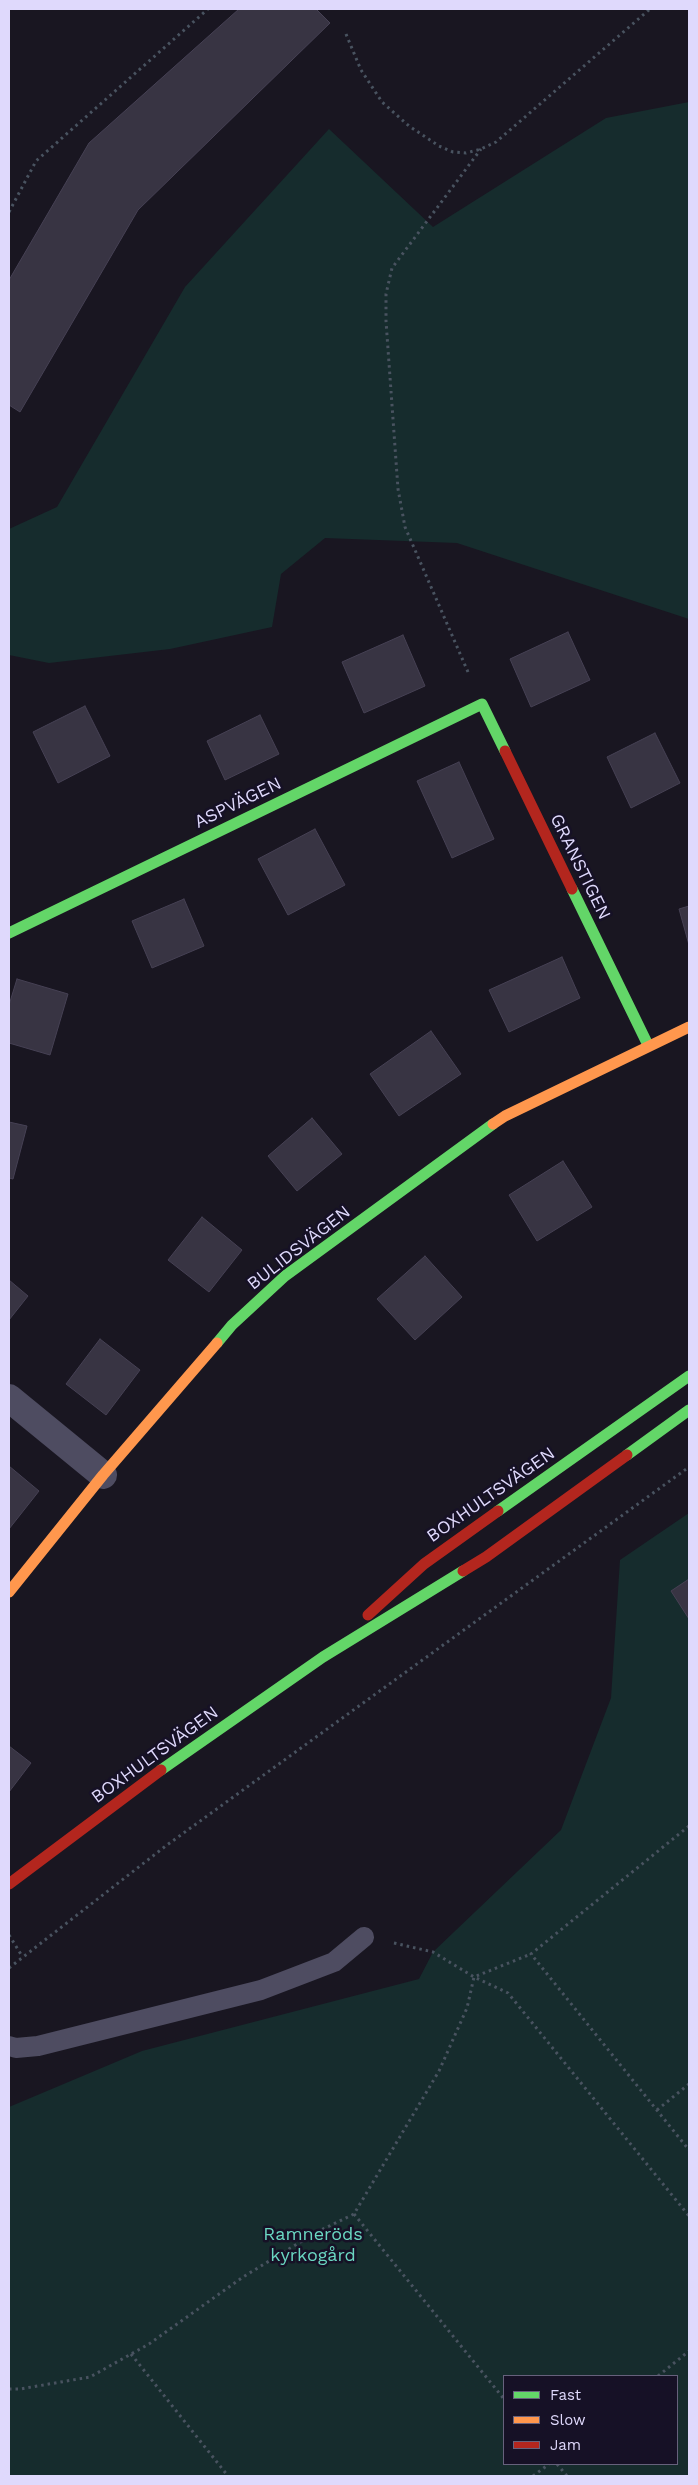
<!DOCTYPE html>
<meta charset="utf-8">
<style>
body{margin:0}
#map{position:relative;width:698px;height:2485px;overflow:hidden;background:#191621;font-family:"Work Sans",sans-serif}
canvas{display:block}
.frame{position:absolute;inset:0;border:10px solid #dfd9fc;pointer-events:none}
.legend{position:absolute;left:503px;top:2375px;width:175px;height:90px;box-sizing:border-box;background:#161126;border:1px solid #66617c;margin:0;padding:6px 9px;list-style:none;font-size:15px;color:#dfd9fc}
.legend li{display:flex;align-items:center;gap:10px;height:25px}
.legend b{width:25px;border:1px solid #66617c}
</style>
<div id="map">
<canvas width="698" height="2485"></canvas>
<div class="frame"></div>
<ul class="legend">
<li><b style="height:6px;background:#63d668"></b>Fast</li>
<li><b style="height:6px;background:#ff974d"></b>Slow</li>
<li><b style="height:6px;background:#b3261e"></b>Jam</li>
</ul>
</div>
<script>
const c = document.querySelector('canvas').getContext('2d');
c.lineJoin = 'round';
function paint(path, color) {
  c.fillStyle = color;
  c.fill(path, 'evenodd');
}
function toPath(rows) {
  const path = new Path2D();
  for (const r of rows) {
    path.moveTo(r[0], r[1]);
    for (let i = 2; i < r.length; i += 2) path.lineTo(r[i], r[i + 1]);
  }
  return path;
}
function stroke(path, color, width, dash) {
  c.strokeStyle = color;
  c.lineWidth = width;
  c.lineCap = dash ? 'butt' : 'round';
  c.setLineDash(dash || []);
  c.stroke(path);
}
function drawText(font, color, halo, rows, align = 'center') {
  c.font = font + ' "Work Sans",sans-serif';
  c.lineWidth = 5;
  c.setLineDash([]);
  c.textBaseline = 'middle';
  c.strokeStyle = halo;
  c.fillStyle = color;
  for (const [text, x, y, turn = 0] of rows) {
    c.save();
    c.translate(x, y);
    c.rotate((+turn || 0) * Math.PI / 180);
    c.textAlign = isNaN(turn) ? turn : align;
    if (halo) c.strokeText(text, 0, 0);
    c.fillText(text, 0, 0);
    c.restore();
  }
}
const green = toPath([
 [689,102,689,619,457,543,325,538,281,574,272,627,170,649,49,663,9,655,9,529,57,507,185,287,329,129,433,227,606,118],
 [689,1513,689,2476,9,2476,9,2107,142,2051,419,1979,433,1952,561,1830,611,1698,620,1560],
 [504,2376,677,2376,677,2464,504,2464]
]);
const building = toPath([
 [239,9,316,9,330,23,138,210,20,412,9,405,9,280,89,143,239,9],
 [568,632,590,680,531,707,510,659,568,632],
 [403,635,425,686,364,713,342,662,403,635],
 [85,706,110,756,58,783,33,732,85,706],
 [260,715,279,754,225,780,207,741,260,715],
 [655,733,680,783,631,808,607,757,655,733],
 [459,762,494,839,452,858,417,781,459,762],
 [315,829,345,885,288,915,258,859,315,829],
 [184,899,204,946,152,968,132,921,184,899],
 [689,906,689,945,679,909,689,906],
 [562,957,580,998,509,1032,489,990,562,957],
 [17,979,68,994,50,1055,9,1043,9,1005,17,979],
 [431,1031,461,1074,399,1116,370,1074,431,1031],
 [312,1118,342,1154,297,1191,268,1156,312,1118],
 [9,1122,27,1126,13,1179,9,1178,9,1122],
 [563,1161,592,1207,537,1241,509,1195,563,1161],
 [202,1217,242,1250,209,1292,168,1260,202,1217],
 [425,1256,462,1297,415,1340,377,1299,425,1256],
 [9,1280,28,1296,9,1320,9,1280],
 [100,1339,140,1370,106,1415,66,1384,100,1339],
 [9,1466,39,1491,9,1529,9,1466],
 [689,1579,689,1619,671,1591,689,1579],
 [9,1746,31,1763,9,1792,9,1746]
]);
const path = toPath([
 [346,34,361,70,382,102,409,126,439,146,453,152,466,153,481,149,496,142,650,9],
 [9,212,36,161,208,9],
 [468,672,405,527,398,489,386,321,386,294,392,268,481,149],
 [689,1826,531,1954,689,2150],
 [9,1935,22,1956],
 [394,1943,433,1952,474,1977,531,1954],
 [9,1968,167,1845,689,1467],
 [657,2110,689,2084],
 [354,2214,504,2399],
 [131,2354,228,2476],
 [658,2376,689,2351],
 [9,2389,20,2389,90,2377,149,2344,243,2277,279,2255,317,2232,354,2214,439,2071,467,2008,474,1977,508,1993,689,2216],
 [557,2464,567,2476],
 [533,2476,549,2464]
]);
const lane = toPath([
 [9,2046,16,2048,38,2046,261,1990,334,1962,364,1937]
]);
const street = toPath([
 [9,1398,103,1475]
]);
const fast = toPath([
 [572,889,648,1045],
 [9,933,482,704,505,751],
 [217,1343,232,1325,285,1276,493,1124],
 [627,1455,689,1410],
 [498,1511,689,1376],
 [161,1770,323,1657,463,1571]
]);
const slow = toPath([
 [493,1124,505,1116,689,1027],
 [9,1592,103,1475,217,1343]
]);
const jam = toPath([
 [505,751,572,889],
 [463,1571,486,1557,627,1455],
 [368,1615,424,1564,498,1511],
 [9,1884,161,1770]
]);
const streetNames = [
 ["ASPVÄGEN",238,803,-26],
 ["GRANSTIGEN",580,867,64],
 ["BULIDSVÄGEN",299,1248,-38],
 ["BOXHULTSVÄGEN",491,1495,-35],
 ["BOXHULTSVÄGEN",155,1755,-36]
];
const parkNames = [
 ["Ramneröds",313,2235],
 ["kyrkogård",313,2256]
];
paint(green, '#162c2d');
paint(building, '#383443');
stroke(building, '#464154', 1);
stroke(path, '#495360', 3, [2.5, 4]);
stroke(lane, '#4e4c61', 20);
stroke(street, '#4e4c61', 28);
stroke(fast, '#63d668', 11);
stroke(slow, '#ff974d', 11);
stroke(jam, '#b3261e', 11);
drawText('18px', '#dfd9fc', '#161126', streetNames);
drawText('18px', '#6ad7c2', '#161126', parkNames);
</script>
